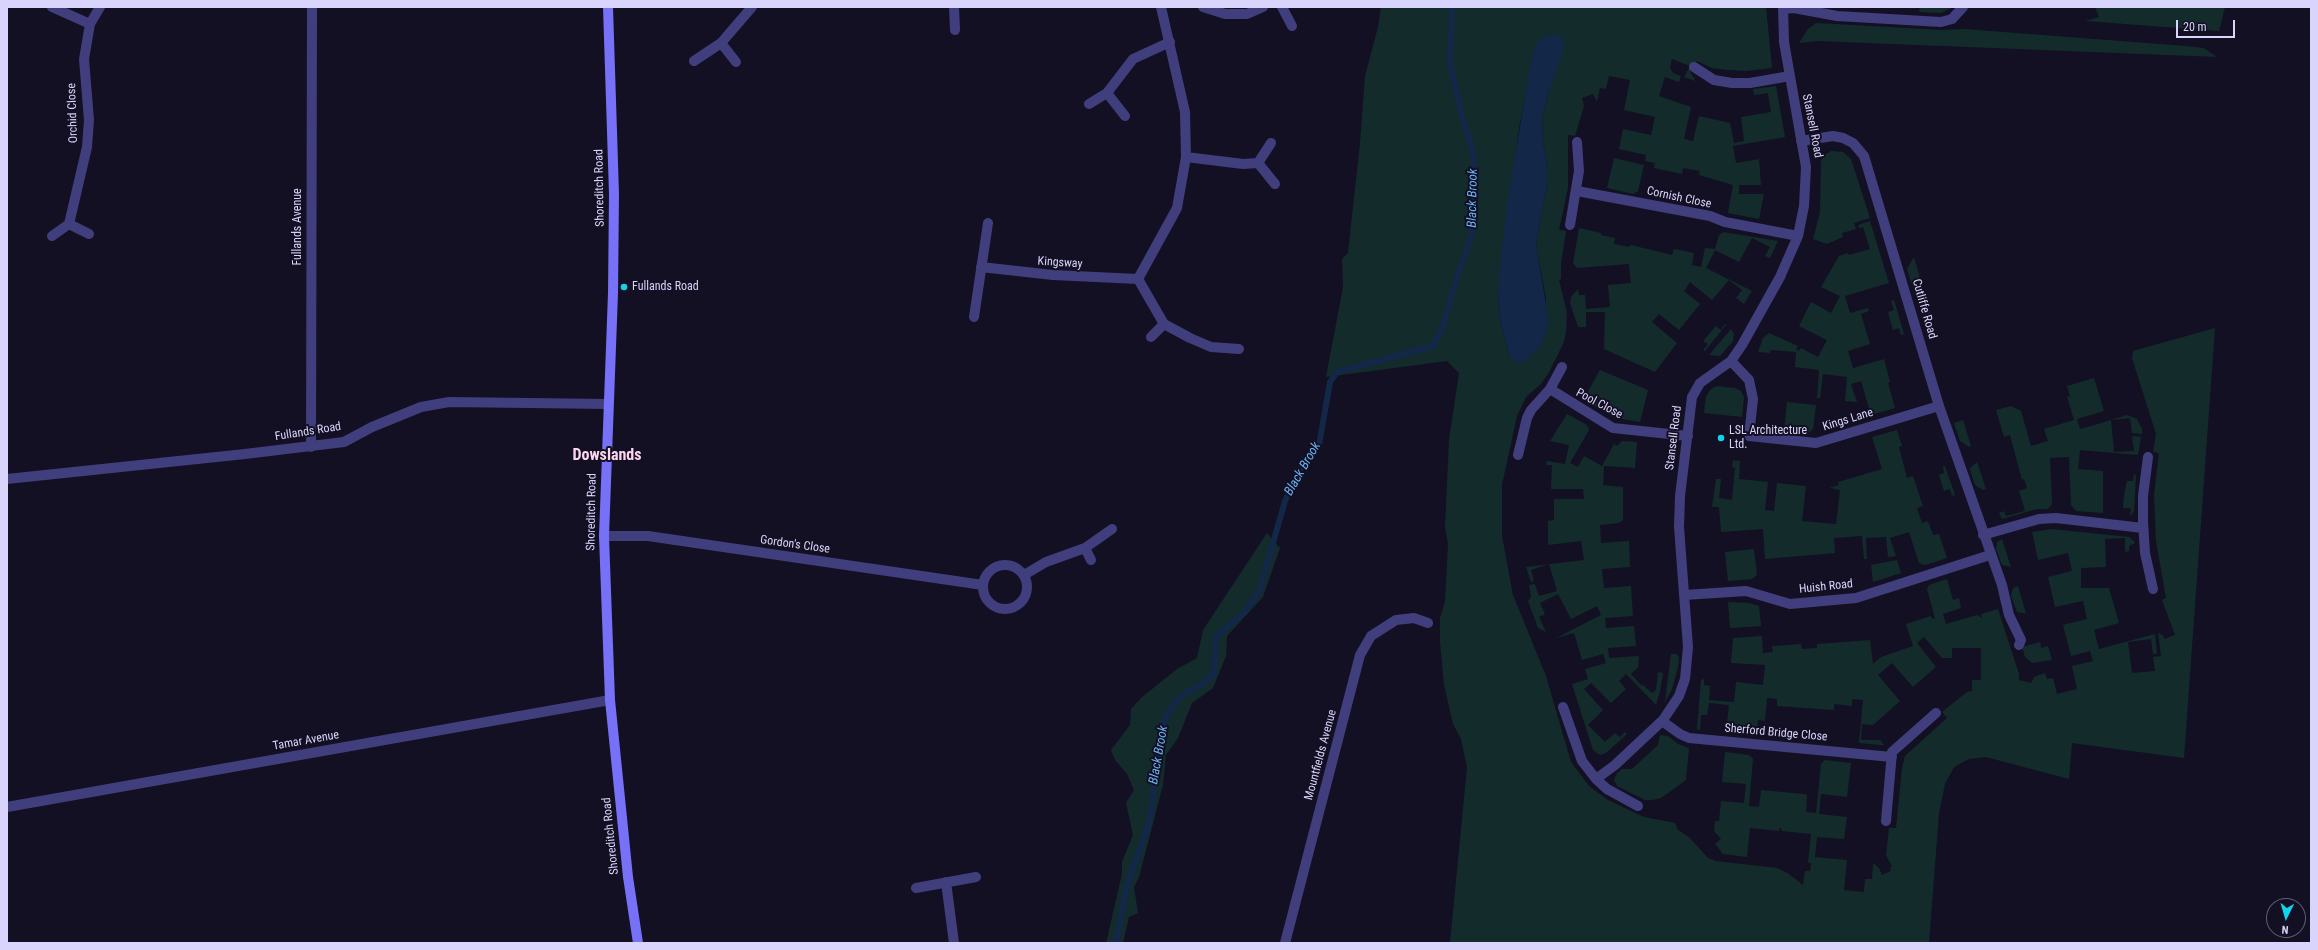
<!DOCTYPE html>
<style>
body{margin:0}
#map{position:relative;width:2318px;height:950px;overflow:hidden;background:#131023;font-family:"Roboto Condensed",sans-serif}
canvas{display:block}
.frame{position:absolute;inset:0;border:8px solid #d9d4fc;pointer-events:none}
.north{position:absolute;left:2266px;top:898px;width:40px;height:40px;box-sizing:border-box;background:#131023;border:1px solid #625e7a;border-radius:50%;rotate:185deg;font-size:11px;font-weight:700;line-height:16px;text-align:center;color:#d9d4fc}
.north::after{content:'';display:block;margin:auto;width:14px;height:18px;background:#10d4ec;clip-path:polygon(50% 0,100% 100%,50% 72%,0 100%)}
.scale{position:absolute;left:2176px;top:20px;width:59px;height:18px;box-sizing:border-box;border:2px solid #d9d4fc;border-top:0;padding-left:5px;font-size:12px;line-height:14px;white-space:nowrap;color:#d9d4fc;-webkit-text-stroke:3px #131023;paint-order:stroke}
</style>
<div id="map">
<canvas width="2318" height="950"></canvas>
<div class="frame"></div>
<div class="north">N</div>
<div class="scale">20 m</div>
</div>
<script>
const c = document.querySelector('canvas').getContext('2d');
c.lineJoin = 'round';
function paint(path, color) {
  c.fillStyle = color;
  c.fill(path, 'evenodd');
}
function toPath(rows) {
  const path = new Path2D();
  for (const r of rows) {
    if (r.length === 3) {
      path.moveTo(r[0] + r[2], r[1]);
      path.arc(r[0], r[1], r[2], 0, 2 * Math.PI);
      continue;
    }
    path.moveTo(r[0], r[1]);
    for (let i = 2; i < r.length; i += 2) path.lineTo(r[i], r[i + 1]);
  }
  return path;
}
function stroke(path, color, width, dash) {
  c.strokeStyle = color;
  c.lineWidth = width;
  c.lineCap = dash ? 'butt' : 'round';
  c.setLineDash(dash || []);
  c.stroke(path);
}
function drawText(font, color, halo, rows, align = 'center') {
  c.font = font + ' "Roboto Condensed",sans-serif';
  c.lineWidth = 4;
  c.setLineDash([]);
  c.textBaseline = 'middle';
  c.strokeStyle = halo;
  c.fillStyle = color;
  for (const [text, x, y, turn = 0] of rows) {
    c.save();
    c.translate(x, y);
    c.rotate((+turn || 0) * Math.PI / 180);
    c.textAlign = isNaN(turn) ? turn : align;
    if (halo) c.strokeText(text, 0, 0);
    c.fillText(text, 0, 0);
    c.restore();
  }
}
const green = toPath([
 [1381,7,1766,7,1772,68,1746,71,1728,70,1712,68,1697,61,1690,72,1696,81,1684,77,1690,66,1672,59,1670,68,1673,73,1681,76,1679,82,1665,77,1659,96,1691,107,1684,139,1693,141,1699,116,1730,123,1734,143,1744,141,1741,117,1771,112,1768,93,1754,95,1753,89,1776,86,1785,137,1733,146,1736,163,1759,159,1761,185,1739,185,1739,194,1764,194,1759,219,1728,213,1733,185,1699,175,1700,171,1694,170,1683,168,1682,174,1654,168,1655,163,1645,161,1646,155,1619,149,1623,129,1651,135,1655,117,1624,110,1630,80,1609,76,1606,89,1600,88,1597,102,1593,94,1582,98,1584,106,1575,136,1568,135,1568,188,1559,230,1566,231,1561,264,1561,279,1559,280,1567,313,1566,332,1564,342,1548,374,1541,384,1526,397,1517,416,1502,485,1502,536,1513,595,1546,676,1571,762,1589,786,1608,800,1644,817,1675,823,1678,830,1690,838,1708,858,1716,861,1777,868,1789,874,1803,885,1805,871,1810,871,1811,863,1808,863,1811,834,1782,831,1782,829,1779,828,1779,831,1750,828,1747,857,1723,854,1715,844,1721,839,1714,831,1715,821,1719,821,1721,801,1744,803,1746,784,1722,782,1725,752,1749,755,1753,759,1749,806,1759,807,1761,790,1804,794,1807,795,1806,812,1816,813,1821,764,1825,760,1851,763,1847,797,1821,794,1819,814,1847,817,1844,839,1817,837,1815,857,1847,860,1844,890,1864,892,1865,879,1872,879,1873,863,1879,868,1882,875,1891,871,1890,867,1892,866,1886,855,1889,828,1896,828,1902,768,1905,756,1947,718,1942,712,1967,692,1972,691,1972,680,1981,680,1981,648,1952,648,1952,658,1942,658,1924,637,1917,643,1936,667,1913,687,1892,663,1878,675,1900,701,1873,725,1862,724,1861,740,1880,740,1884,745,1880,745,1859,743,1863,700,1852,699,1852,706,1834,704,1834,710,1777,706,1777,699,1767,698,1765,721,1758,720,1757,731,1753,734,1726,732,1729,705,1709,703,1707,715,1701,715,1700,730,1697,729,1701,680,1704,679,1704,685,1710,686,1709,700,1734,702,1736,682,1763,685,1765,665,1731,663,1733,638,1762,636,1763,653,1773,652,1772,646,1801,644,1802,649,1817,648,1817,644,1870,640,1873,664,1881,657,1913,646,1906,624,1931,616,1932,619,1935,618,1927,589,1929,585,1947,579,1953,600,1959,598,1961,608,1943,614,1946,624,1977,615,1982,618,1981,614,1998,609,2019,674,2019,680,2031,683,2034,677,2045,673,2047,679,2053,678,2057,694,2077,689,2072,666,2093,661,2090,651,2071,656,2063,625,2087,619,2083,601,2055,607,2048,577,2072,571,2068,553,2038,560,2032,532,2051,529,2129,537,2134,541,2135,543,2129,546,2129,551,2125,552,2125,538,2105,539,2106,567,2081,568,2081,588,2109,588,2119,623,2094,630,2099,649,2155,634,2157,654,2153,654,2151,639,2128,642,2132,673,2155,671,2153,657,2161,656,2158,633,2163,635,2164,639,2175,635,2162,600,2166,598,2156,541,2154,495,2159,453,2153,452,2156,434,2132,358,2133,351,2215,328,2184,758,2072,743,2069,779,1986,757,1969,759,1954,767,1945,784,1939,813,1929,943,1450,943,1467,767,1461,739,1453,724,1444,685,1440,642,1440,618,1445,601,1448,544,1445,527,1449,440,1459,373,1447,361,1326,377,1343,287,1342,259,1348,253,1360,143,1365,76,1378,27],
 [1535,46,1549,91,1542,118,1543,142,1547,165,1547,186,1536,244,1546,299,1544,339,1532,354,1510,358,1501,325,1498,299,1519,128],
 [1920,7,1953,7,1941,13,1919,12],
 [2095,7,2225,7,2219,31,2085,21,2099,17],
 [1816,23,1943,30,1964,29,2186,46,2204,48,2217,57,1818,41,1799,43,1808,29],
 [1831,151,1843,152,1851,159,1870,218,1854,223,1856,229,1842,233,1843,237,1827,244,1813,239,1820,212,1821,161,1823,156],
 [1614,158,1644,165,1638,191,1633,194,1607,188],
 [1870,221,1889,283,1845,296,1850,313,1868,308,1869,311,1861,314,1870,344,1848,351,1853,368,1884,359,1890,382,1888,383,1895,408,1875,414,1870,412,1861,381,1851,384,1857,402,1845,401,1847,377,1823,374,1820,398,1817,398,1819,370,1795,367,1796,352,1771,350,1770,353,1758,352,1763,338,1769,333,1798,346,1796,349,1799,351,1801,348,1818,357,1827,340,1799,326,1811,302,1831,313,1840,296,1821,287,1839,256,1848,253,1849,255,1870,249,1863,227,1859,228,1858,225],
 [1579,228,1601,233,1601,235,1615,238,1614,244,1629,247,1631,245,1672,255,1674,249,1694,253,1692,265,1701,267,1705,248,1715,249,1719,235,1723,232,1778,241,1770,258,1765,256,1770,247,1752,238,1739,262,1715,250,1706,268,1752,291,1744,304,1736,298,1742,290,1729,280,1712,300,1690,282,1684,291,1700,304,1679,330,1659,314,1652,322,1677,343,1655,372,1604,349,1605,312,1586,312,1586,327,1578,327,1570,303,1571,297,1578,289,1579,295,1585,295,1586,309,1610,307,1608,285,1631,283,1629,264,1577,268,1573,263],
 [1914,257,1932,320,1921,314,1907,269],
 [1894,300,1904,334,1901,335,1899,328,1893,330,1888,312,1894,310,1891,301],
 [1725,324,1726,325,1705,351,1703,350,1708,344,1703,341,1716,326,1721,330],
 [1731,329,1734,334,1733,341,1720,356,1709,355],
 [1600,370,1648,390,1640,422,1616,418,1583,400],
 [2094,378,2104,411,2077,419,2080,429,2098,424,2127,415,2137,419,2142,429,2142,434,2132,433,2130,418,2111,420,2114,452,2134,451,2132,436,2141,437,2138,455,2080,450,2078,469,2103,471,2103,513,2076,511,2071,505,2069,457,2050,458,2052,504,2048,509,2037,509,2002,519,1999,513,2004,511,2006,516,2025,511,2019,491,2027,488,2024,479,2022,480,2010,435,2004,437,1996,410,2011,406,2021,411,2031,446,2048,441,2044,429,2074,420,2067,397,2070,396,2067,386],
 [1717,386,1735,388,1741,391,1744,397,1742,417,1704,413,1706,396,1711,389],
 [1787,402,1816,405,1813,429,1808,433,1784,431],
 [1567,414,1587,425,1589,430,1570,463,1578,467,1584,456,1602,466,1614,444,1617,446,1622,441,1637,442,1635,468,1604,466,1603,485,1623,487,1623,520,1619,523,1600,525,1601,543,1629,541,1630,567,1602,569,1604,588,1631,586,1633,616,1605,618,1606,628,1634,626,1636,646,1608,648,1609,658,1639,656,1638,667,1631,674,1642,686,1643,685,1652,693,1656,690,1658,672,1663,673,1660,691,1656,705,1626,674,1619,681,1626,689,1611,703,1591,683,1584,689,1603,710,1588,725,1605,742,1615,733,1620,737,1625,732,1627,734,1606,753,1600,755,1593,750,1572,684,1588,679,1585,669,1606,663,1603,654,1582,660,1574,633,1556,638,1601,615,1597,606,1571,619,1558,594,1540,603,1545,614,1539,617,1546,632,1538,628,1528,601,1531,597,1529,585,1535,584,1539,596,1557,591,1549,564,1531,570,1534,581,1531,582,1526,567,1584,560,1581,541,1548,545,1548,521,1554,520,1554,499,1584,499,1583,489,1551,489,1552,465,1546,465,1547,461,1565,464,1569,445,1550,441],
 [1963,420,1971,446,1969,447,1960,441,1954,423],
 [1897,430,1902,446,1899,447,1907,478,1913,476,1923,506,1917,508,1922,523,1928,521,1933,535,1939,534,1947,558,1925,565,1919,563,1909,532,1890,538,1896,556,1888,557,1886,537,1866,538,1867,559,1864,559,1862,536,1834,538,1835,553,1765,559,1763,529,1721,532,1719,507,1712,507,1716,479,1721,479,1719,498,1732,500,1735,468,1732,467,1733,460,1740,461,1739,479,1768,482,1765,510,1774,511,1777,483,1806,486,1802,521,1836,524,1840,490,1829,488,1839,485,1838,482,1882,469,1872,437],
 [1977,462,1986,489,1983,490,1975,485,1971,473,1970,468],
 [1945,466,1955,495,1952,496,1950,489,1944,491,1939,475,1944,473,1943,467],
 [2134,474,2136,476,2134,512,2130,516,2131,508,2123,508,2124,495,2127,481,2133,481],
 [1267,533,1280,548,1263,597,1227,636,1226,656,1213,688,1192,703,1178,738,1166,755,1163,785,1139,877,1134,887,1138,913,1129,917,1123,943,1106,943,1122,874,1122,862,1133,835,1126,803,1134,790,1127,774,1115,760,1111,750,1130,725,1131,709,1141,698,1177,669,1197,658,1203,630],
 [2002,539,2011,567,2002,565,1996,549,1997,542],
 [1754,549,1757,575,1752,579,1728,581,1725,552],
 [1897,560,1901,573,1873,582,1871,565],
 [2018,586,2026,614,2027,614,2017,612,2011,596,2013,588],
 [1728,602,1749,603,1759,606,1761,626,1730,628],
 [2040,642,2041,648,2048,646,2052,660,2032,663,2025,657,2022,647],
 [1671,654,1676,654,1679,657,1678,667,1672,689,1665,702],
 [1660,735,1668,736,1678,744,1689,748,1686,780,1661,798,1652,800,1645,800,1617,786,1614,780,1617,773,1622,769,1632,769,1658,745]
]);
const water = toPath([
 [1550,35,1558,35,1564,40,1563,52,1549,91,1542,118,1543,142,1547,165,1547,186,1536,244,1549,323,1544,339,1539,348,1525,361,1518,363,1510,358,1501,325,1498,299,1499,272,1508,199,1530,66,1535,46,1541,38]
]);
const stream = toPath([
 [1116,943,1127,886,1150,820,1161,727,1174,703,1188,691,1200,686,1214,673,1216,636,1243,614,1259,592,1285,501,1305,459,1319,445,1330,382,1337,372,1433,346,1442,329,1460,267,1470,242,1475,212,1476,180,1472,147,1462,117,1450,63,1452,7]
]);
const street = toPath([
 [52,7,90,24],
 [954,7,955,30],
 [1203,7,1225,14,1247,14,1263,7],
 [1282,7,1292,26],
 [1784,9,1794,8,1837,16,1941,22,1952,19,1963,7],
 [721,43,736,62],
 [694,61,721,43,752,7],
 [1694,67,1714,80,1732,83,1750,83,1790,76],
 [1107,93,1133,59,1170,42],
 [1089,104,1107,93,1125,116],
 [1801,141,1833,136,1843,138,1853,143,1864,156,1939,406,2002,585,2009,615,2021,640,2019,645],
 [1271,143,1258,163,1275,184],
 [1186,157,1243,164,1258,163],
 [1577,191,1710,216,1725,222,1798,236],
 [1570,225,1579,171,1577,142],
 [89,234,69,224,87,147,89,120,84,59,90,24,100,7],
 [52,236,69,224],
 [981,267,1053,275,1138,279],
 [1138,279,1177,208,1186,157,1185,112,1161,7],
 [1138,279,1164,324,1190,338,1211,347,1239,349],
 [974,317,988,223],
 [1151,337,1164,324],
 [1731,361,1749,380,1753,399,1749,436,1816,443,1939,406],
 [1550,389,1613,428,1688,436],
 [311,447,312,7],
 [1518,455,1527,418,1531,410,1550,389,1562,367],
 [2148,457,2143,496,2143,522,2145,553,2153,589],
 [7,479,245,454,344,442,372,427,421,407,449,402,608,404],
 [1983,535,2039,519,2056,518,2143,528],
 [604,536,648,536,983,585],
 [1085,548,1091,560],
 [1005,587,22],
 [1024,575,1046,562,1085,548,1112,529],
 [1684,595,1746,591,1790,604,1856,598,1990,555],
 [1563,707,1582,761,1596,779,1607,789,1638,806],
 [1662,721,1680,734,1689,738,1892,757],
 [1596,779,1615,765,1663,720,1679,696,1685,679,1688,647,1679,527,1680,496,1692,397,1700,383,1731,361,1742,345,1780,277,1798,236,1804,206,1806,167,1784,42,1783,7],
 [7,807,610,700],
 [1886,821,1892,752,1936,713],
 [946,882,954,943],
 [916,888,976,877],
 [1285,943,1360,655,1371,636,1396,620,1414,618,1428,623]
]);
const secondary = toPath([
 [608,7,614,194,613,293,604,536,610,700,628,877,638,943]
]);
const markers = [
 [624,287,4,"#10d4ec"],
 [1721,438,4,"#10d4ec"]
];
const streetNames = [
 ["Orchid Close",73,113,-92],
 ["Stansell Road",1812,126,79],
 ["Shoreditch Road",600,188,-91],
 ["Cornish Close",1679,198,12],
 ["Fullands Avenue",298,227,-90],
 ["Kingsway",1060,263,4],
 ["Cutliffe Road",1924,309,74],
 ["Pool Close",1599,404,28],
 ["Kings Lane",1848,420,-17],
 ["Fullands Road",308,432,-9],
 ["Stansell Road",1674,438,-83],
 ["Shoreditch Road",592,512,-89],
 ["Gordon's Close",795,545,8],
 ["Huish Road",1826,587,-6],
 ["Sherford Bridge Close",1776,733,5],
 ["Tamar Avenue",306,741,-10],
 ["Mountfields Avenue",1321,755,-75],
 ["Shoreditch Road",611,836,-96]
];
const poiNames = [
 ["Fullands Road",632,287],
 ["LSL Architecture",1729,431],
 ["Ltd.",1729,445]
];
const waterNames = [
 ["Black Brook",1473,198,-89],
 ["Black Brook",1303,469,-60],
 ["Black Brook",1159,755,-80]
];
const districtNames = [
 ["Dowslands",607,456]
];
paint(green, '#132c2b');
paint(water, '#132749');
stroke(stream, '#132749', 6);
stroke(street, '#413e7e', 10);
stroke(secondary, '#7671f6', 10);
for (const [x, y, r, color] of markers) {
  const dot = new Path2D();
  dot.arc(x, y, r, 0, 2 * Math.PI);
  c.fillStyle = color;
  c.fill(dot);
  stroke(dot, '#131023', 1.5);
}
drawText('12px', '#d9d4fc', '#131023', streetNames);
drawText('12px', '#d9d4fc', '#131023', poiNames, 'left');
drawText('italic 13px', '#69b3f5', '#131023', waterNames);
drawText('bold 16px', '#fcd6ee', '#131023', districtNames);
</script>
